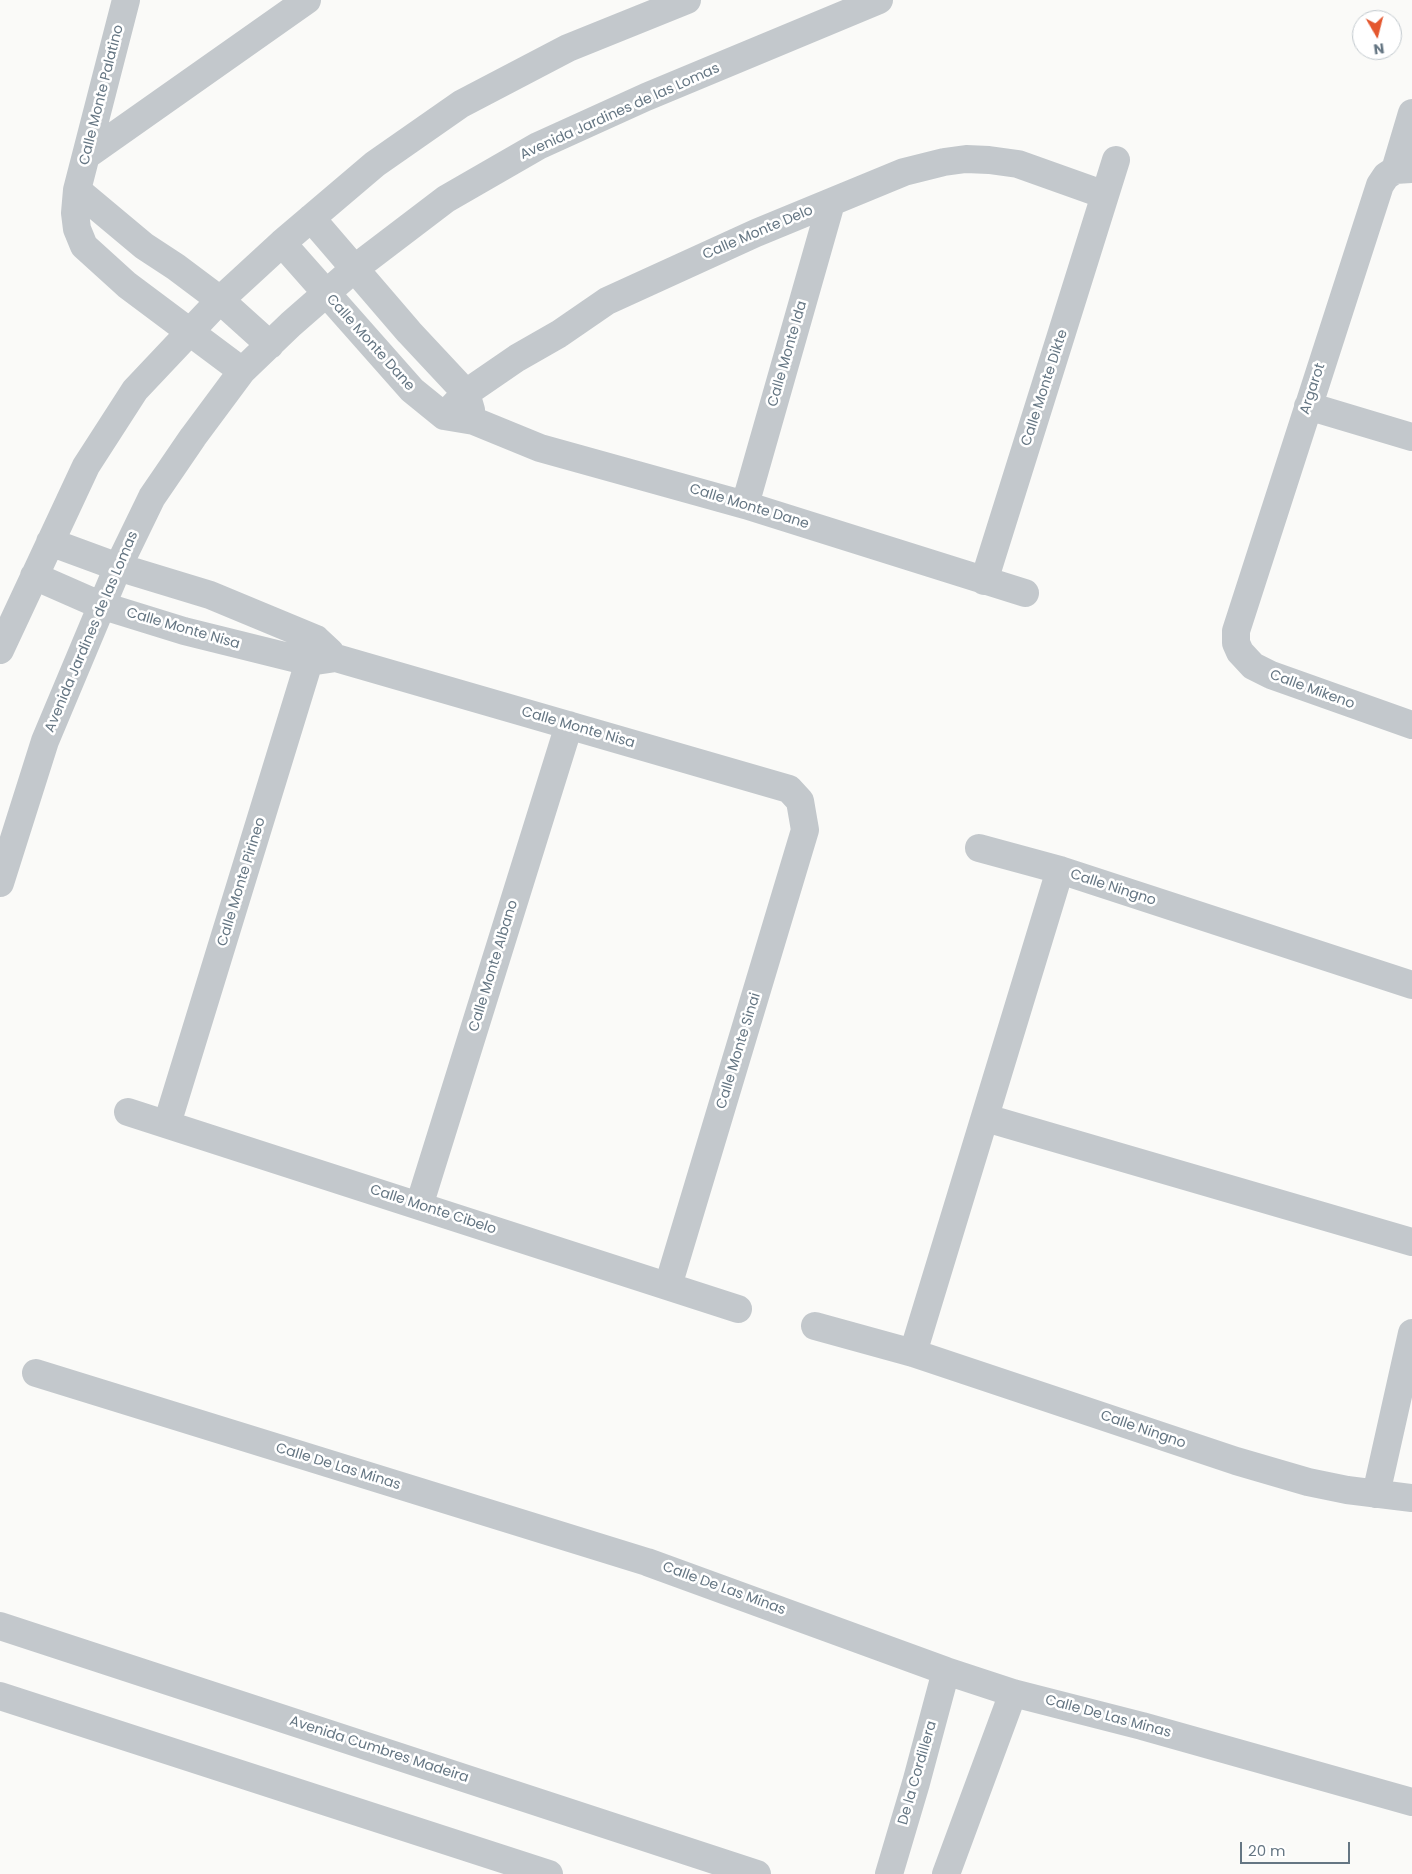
<!DOCTYPE html>
<style>
body{margin:0}
#map{position:relative;width:1412px;height:1874px;overflow:hidden;background:#fafaf8;font-family:Poppins,sans-serif}
canvas{display:block}
.north{position:absolute;left:1352px;top:10px;width:50px;height:50px;box-sizing:border-box;background:#fff;border:1px solid #c1c8cd;border-radius:50%;rotate:172deg;font-size:14px;font-weight:700;line-height:20px;text-align:center;color:#657683}
.north::after{content:'';display:block;margin:auto;width:18px;height:22px;background:#e4572e;clip-path:polygon(50% 0,100% 100%,50% 72%,0 100%)}
.scale{position:absolute;left:1240px;top:1842px;width:110px;height:22px;box-sizing:border-box;border:2px solid #657683;border-top:0;padding-left:6px;font-size:15px;line-height:18px;white-space:nowrap;color:#657683;-webkit-text-stroke:4px #fff;paint-order:stroke}
</style>
<div id="map">
<canvas width="1412" height="1874"></canvas>
<div class="north">N</div>
<div class="scale">20 m</div>
</div>
<script>
const c = document.querySelector('canvas').getContext('2d');
c.lineJoin = 'round';
function toPath(rows) {
  const path = new Path2D();
  for (const r of rows) {
    path.moveTo(r[0], r[1]);
    for (let i = 2; i < r.length; i += 2) path.lineTo(r[i], r[i + 1]);
  }
  return path;
}
function stroke(path, color, width, dash) {
  c.strokeStyle = color;
  c.lineWidth = width;
  c.lineCap = dash ? 'butt' : 'round';
  c.setLineDash(dash || []);
  c.stroke(path);
}
function drawText(font, color, halo, rows, align = 'center') {
  c.font = font + ' Poppins,sans-serif';
  c.lineWidth = 5;
  c.setLineDash([]);
  c.textBaseline = 'middle';
  c.strokeStyle = halo;
  c.fillStyle = color;
  for (const [text, x, y, turn = 0] of rows) {
    c.save();
    c.translate(x, y);
    c.rotate((+turn || 0) * Math.PI / 180);
    c.textAlign = isNaN(turn) ? turn : align;
    if (halo) c.strokeText(text, 0, 0);
    c.fillText(text, 0, 0);
    c.restore();
  }
}
const minor = toPath([
 [126,0,77,190,75,213,77,229,84,246,127,285,242,371],
 [87,155,307,0],
 [1412,169,1395,170,1386,176,1380,185,1236,631,1236,643,1240,652,1253,666,1271,675,1412,725],
 [1395,170,1412,113],
 [77,190,144,246,176,267,220,300,270,345],
 [311,218,409,332,466,393,471,410],
 [282,243,412,390,444,416,474,421,540,448,745,505,1025,593],
 [1308,406,1412,437],
 [444,416,466,393,517,358,559,334,607,301,756,233,904,172,944,162,966,159,989,160,1018,164,1105,195],
 [745,505,831,203],
 [50,542,118,567,210,595,316,639,330,652],
 [34,576,100,605,184,631,309,662,336,658,789,789,800,801,805,830,668,1286],
 [984,581,1116,160],
 [0,650,86,466,135,390,220,300,282,243,375,164,461,104,568,48,687,0],
 [979,848,1060,870,1412,985],
 [0,883,45,741,118,567,152,497,193,437,242,371,291,324,354,269,446,199,538,146,646,97,879,0],
 [128,1112,738,1309],
 [986,1118,1412,1242],
 [167,1124,316,639],
 [419,1206,569,725],
 [815,1326,913,1353,1236,1461,1308,1482,1347,1490,1412,1498],
 [913,1353,1060,870],
 [36,1373,647,1562,946,1671,1013,1693,1142,1726,1412,1802],
 [1376,1494,1412,1333],
 [0,1626,757,1874],
 [0,1696,549,1874],
 [889,1874,916,1783,946,1671],
 [946,1874,1013,1693]
]);
const streetNames = [
 ["Calle Monte Palatino",102,95,-76],
 ["Avenida Jardines de las Lomas",620,112,-24],
 ["Calle Monte Delo",758,233,-23],
 ["Calle Monte Dane",370,343,48],
 ["Calle Monte Ida",788,354,-74],
 ["Calle Monte Dikte",1045,388,-72],
 ["Argarot",1313,389,-72],
 ["Calle Monte Dane",749,507,17],
 ["Calle Monte Nisa",183,629,16],
 ["Avenida Jardines de las Lomas",92,632,-67],
 ["Calle Mikeno",1312,690,20],
 ["Calle Monte Nisa",578,728,16],
 ["Calle Monte Pirineo",242,882,-73],
 ["Calle Ningno",1113,888,18],
 ["Calle Monte Albano",494,966,-73],
 ["Calle Monte Sinai",739,1051,-73],
 ["Calle Monte Cibelo",433,1210,18],
 ["Calle Ningno",1143,1430,19],
 ["Calle De Las Minas",338,1467,17],
 ["Calle De Las Minas",724,1589,20],
 ["Calle De Las Minas",1108,1717,15],
 ["Avenida Cumbres Madeira",379,1750,18],
 ["De la Cordillera",918,1773,-74]
];
stroke(minor, '#c3c8cc', 28);
drawText('14px', '#657683', '#fff', streetNames);
</script>
